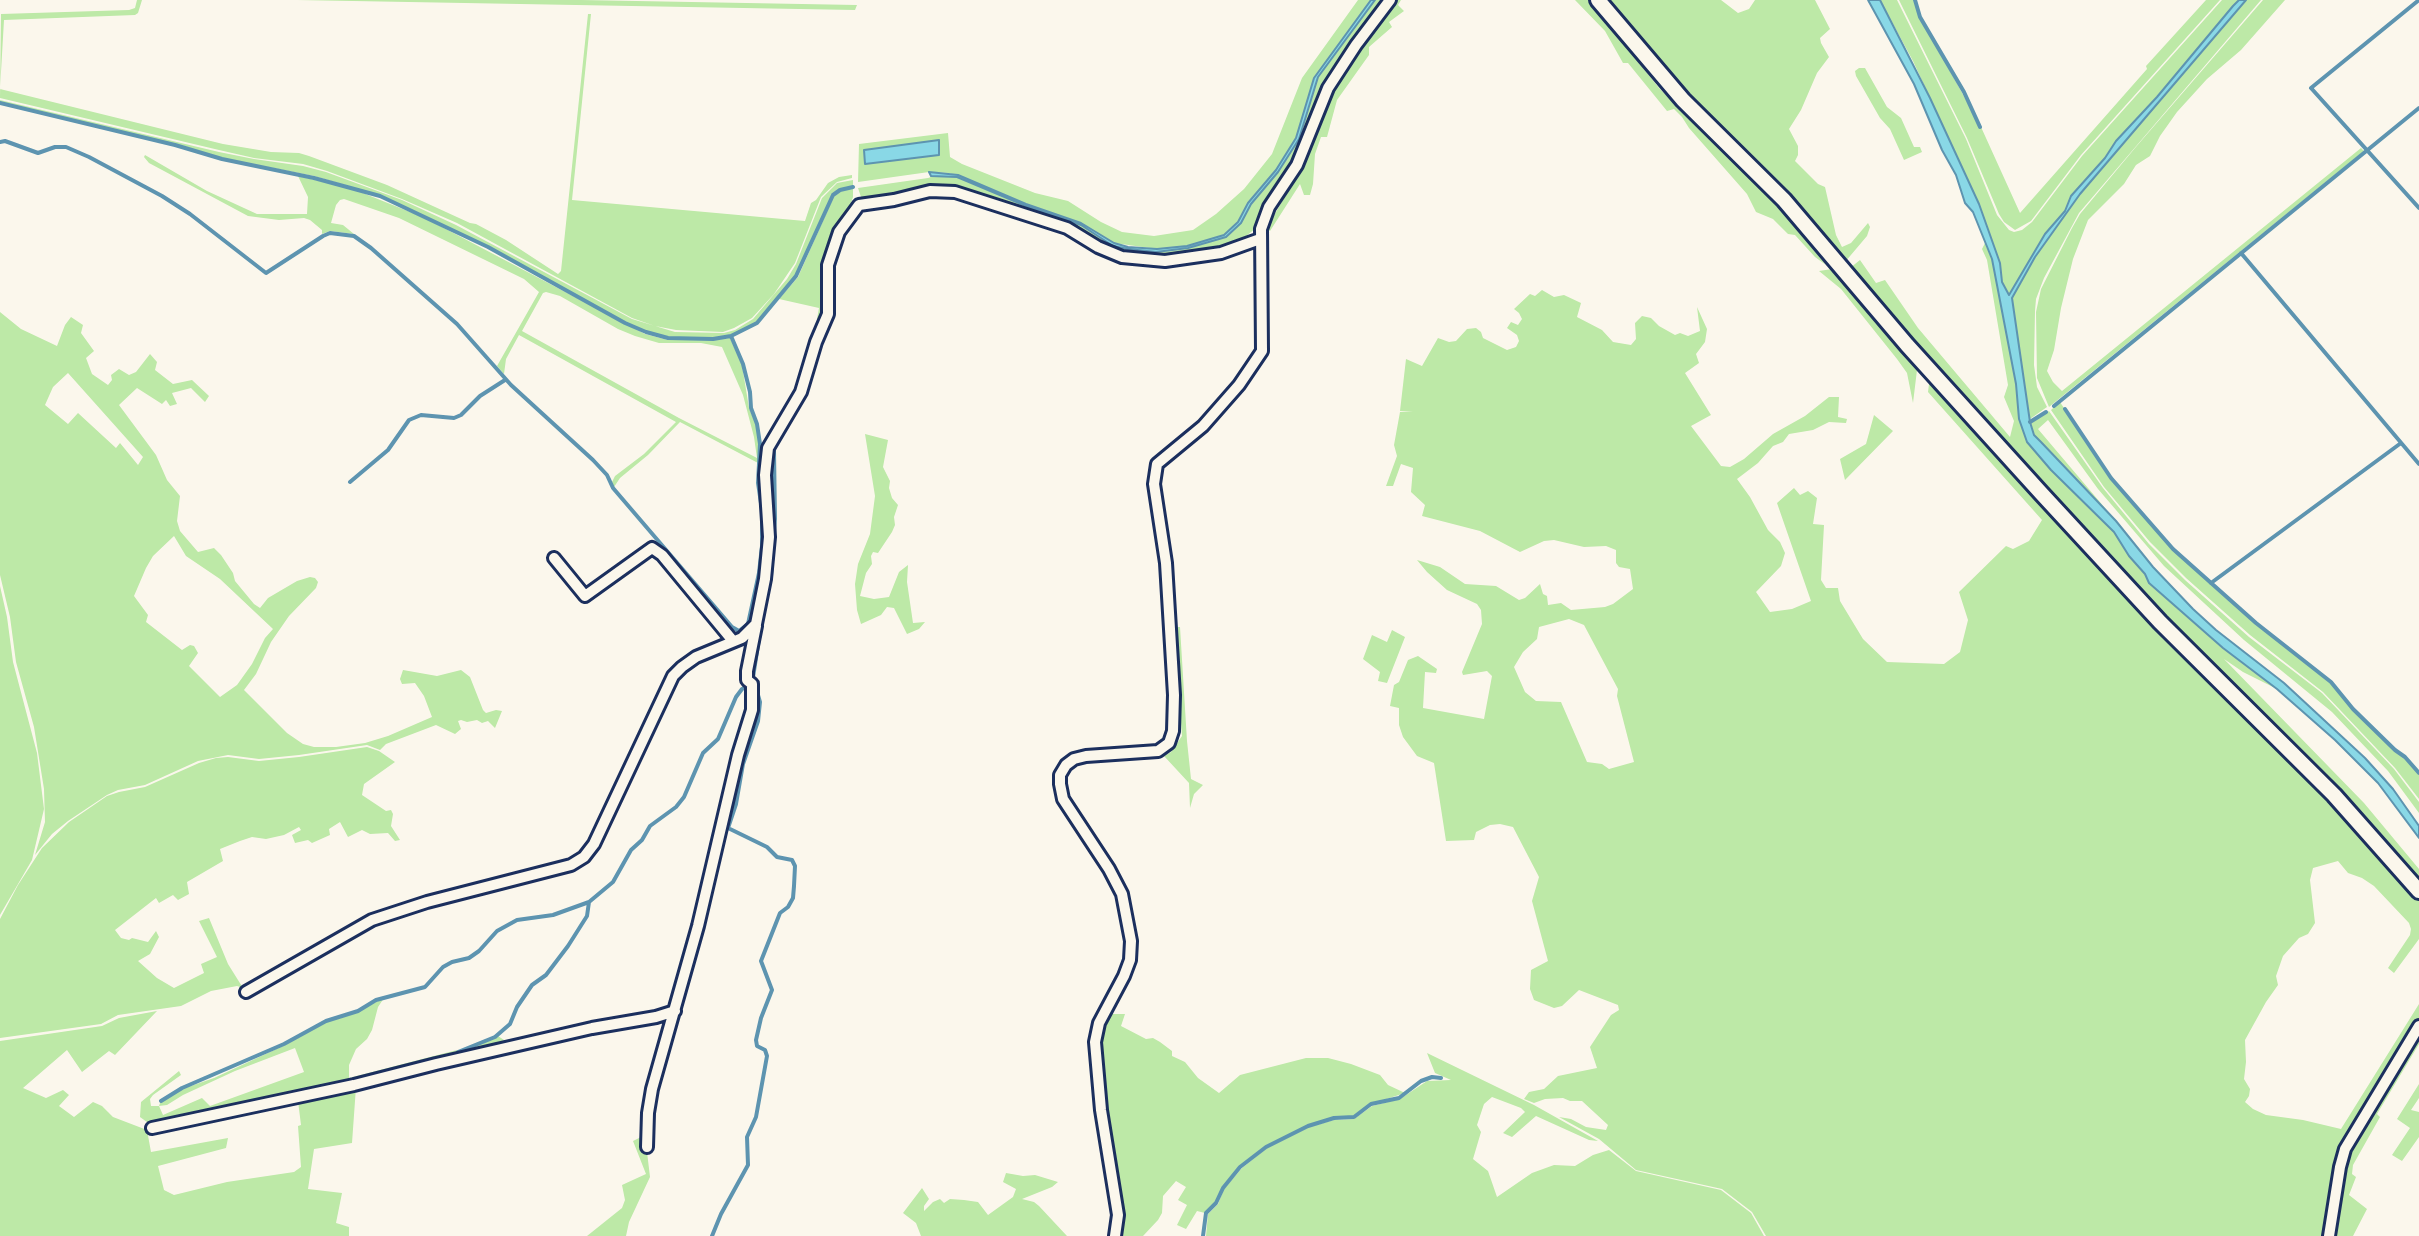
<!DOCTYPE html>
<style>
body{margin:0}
canvas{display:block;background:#fbf7ec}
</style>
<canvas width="2419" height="1236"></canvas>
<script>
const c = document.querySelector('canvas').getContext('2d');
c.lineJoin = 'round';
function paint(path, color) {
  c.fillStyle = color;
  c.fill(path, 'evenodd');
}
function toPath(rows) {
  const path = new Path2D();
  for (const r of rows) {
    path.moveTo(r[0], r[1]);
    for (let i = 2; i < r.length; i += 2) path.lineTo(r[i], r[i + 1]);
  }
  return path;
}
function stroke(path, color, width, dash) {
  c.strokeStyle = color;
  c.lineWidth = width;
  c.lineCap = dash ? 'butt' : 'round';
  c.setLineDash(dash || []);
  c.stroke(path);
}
const green = toPath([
 [137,0,142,0,138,13,135,15,4,20,0,89,223,144,271,152,299,153,309,156,387,185,470,223,476,224,506,240,558,274,561,271,588,14,591,14,572,200,805,221,811,203,816,200,828,183,839,177,852,175,852,178,837,182,821,197,795,263,774,294,752,318,734,328,723,332,676,330,655,326,632,318,457,223,402,199,327,171,303,164,254,158,219,150,0,98,1,14,129,10,135,8],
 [297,0,581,0,857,5,855,10],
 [1358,0,1371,0,1314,78,1296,138,1276,170,1248,203,1238,222,1224,235,1214,239,1187,246,1157,249,1114,243,1081,223,1026,204,949,173,929,172,858,182,859,144,948,133,950,157,962,164,1035,193,1068,201,1101,222,1122,232,1154,236,1193,230,1216,214,1244,189,1272,154,1302,78],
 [1375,0,1385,0,1340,62,1301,153,1256,228,1245,237,1232,243,1202,251,1160,258,1122,254,986,197,946,186,927,186,894,196,864,200,861,197,858,188,928,178,937,175,957,177,1026,206,1081,225,1113,246,1156,252,1188,248,1226,237,1241,223,1251,204,1278,172,1299,139,1318,77],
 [1394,0,1401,0,1398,5,1404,11,1389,22,1392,27,1369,47,1369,55,1337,100,1327,137,1321,137,1315,154,1313,184,1310,195,1304,195,1300,184,1270,231,1266,229,1304,164,1336,82],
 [1575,0,1589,0,1659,88,1773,201,1826,265,1815,257,1795,235,1788,234,1773,219,1756,212,1747,194,1689,128,1682,117,1674,109,1667,111,1628,63,1623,63,1605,31],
 [1604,0,1721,0,1738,13,1749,9,1755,0,1815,0,1830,29,1820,38,1821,43,1829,57,1817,73,1801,110,1789,129,1798,146,1798,155,1795,161,1818,184,1825,187,1836,235,1842,247,1851,243,1868,223,1870,227,1867,236,1845,262,1696,107],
 [1880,0,1897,0,1966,139,1997,215,2009,230,2014,232,2022,230,2032,222,2082,156,2222,0,2239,0,2157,97,2116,141,2105,158,2071,196,2065,211,2045,234,2009,296,2002,282,2000,263,1979,204,1913,61],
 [1899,0,1915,0,1920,17,1981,127,2020,213,2147,69,2146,66,2206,0,2220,0,2081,155,2031,221,2015,230,2004,222,1999,214,1967,138],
 [2246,0,2261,0,2079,213,2044,278,2036,299,2035,311,2034,365,2037,387,2047,407,2030,419,2012,298,2035,257,2080,194],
 [2263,0,2285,0,2241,50,2207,79,2177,112,2160,136,2150,156,2136,165,2124,184,2088,220,2073,259,2061,308,2054,350,2047,371,2053,382,2062,391,2361,148,2364,151,2049,407,2037,378,2036,312,2041,289,2072,228,2080,214,2135,148],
 [1859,68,1865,68,1887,107,1901,118,1914,147,1920,147,1922,152,1904,160,1890,129,1880,118,1856,76,1855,71],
 [0,100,219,152,254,159,303,166,326,172,402,200,456,225,632,319,675,332,724,333,735,330,753,319,787,279,796,264,822,198,837,183,853,180,853,186,839,189,832,194,796,276,756,322,731,335,713,338,669,337,646,332,625,323,488,246,380,195,314,176,222,158,175,144,0,102],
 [145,155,207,191,257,214,307,214,308,197,298,176,353,189,425,218,645,334,668,340,713,340,730,338,742,365,749,408,756,425,759,444,758,463,680,422,648,455,620,478,614,487,612,482,615,476,644,454,676,422,519,335,506,359,504,374,497,366,539,292,524,279,399,218,344,199,340,200,336,205,331,223,343,225,354,234,330,231,322,234,322,230,310,220,304,218,279,220,248,216,149,163,144,157],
 [546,292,560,296,618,329,635,336,659,343,701,343,722,347,743,395,754,437,757,458,679,418,522,331,543,293],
 [853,188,853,197,848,212,838,227,826,306,821,320,817,319,819,308,779,299,798,277,834,196,840,191],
 [1985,243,1992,260,2016,384,2019,419,2027,442,2051,470,2114,532,2129,556,2145,574,2149,583,2223,648,2277,689,2243,672,2224,659,2364,803,2419,869,2419,882,2339,790,2137,589,1906,334,1850,268,1860,260,1876,283,1885,280,1918,328,2010,437,2014,421,2004,397,2008,385,1987,260,1982,249],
 [1832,269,1917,370,1913,403,1907,373,1897,359,1841,289,1819,271],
 [1542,290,1554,297,1564,295,1581,303,1577,317,1602,330,1613,342,1631,345,1636,339,1635,323,1642,316,1651,318,1659,326,1675,335,1680,333,1688,336,1700,331,1697,307,1707,329,1705,342,1696,354,1699,363,1685,373,1711,415,1691,426,1721,466,1730,467,1744,459,1773,434,1805,416,1829,397,1839,397,1838,417,1847,419,1846,423,1829,422,1813,430,1789,434,1783,442,1773,446,1758,463,1737,479,1750,497,1768,530,1780,542,1785,553,1781,566,1756,592,1770,612,1792,609,1811,601,1777,503,1794,488,1800,495,1808,491,1817,498,1813,524,1824,525,1821,580,1826,588,1838,588,1840,601,1863,639,1887,662,1944,664,1960,652,1968,620,1959,592,2006,546,2013,549,2029,541,2042,520,1928,392,1929,384,1931,383,2103,571,2326,793,2419,900,2419,939,2394,973,2388,968,2410,935,2411,929,2409,923,2374,886,2362,878,2348,873,2338,861,2313,868,2310,880,2315,923,2308,934,2299,938,2283,956,2276,976,2278,985,2266,1002,2245,1040,2246,1062,2244,1079,2250,1089,2249,1096,2245,1102,2253,1109,2266,1115,2303,1120,2341,1129,2419,1004,2419,1018,2347,1139,2325,1236,1766,1236,1752,1212,1722,1189,1636,1170,1599,1139,1559,1117,1571,1119,1586,1127,1606,1130,1608,1125,1582,1101,1570,1101,1563,1098,1545,1099,1534,1103,1524,1099,1529,1092,1544,1089,1558,1076,1597,1068,1590,1047,1611,1015,1619,1010,1618,1005,1579,990,1562,1006,1554,1008,1534,1000,1530,989,1531,970,1548,961,1532,901,1539,877,1513,827,1500,824,1490,825,1476,832,1474,840,1446,841,1434,763,1417,756,1403,737,1399,725,1399,708,1390,706,1394,685,1399,682,1408,660,1418,656,1437,669,1436,673,1425,672,1423,708,1484,719,1492,676,1487,671,1463,675,1462,672,1482,624,1481,610,1477,604,1447,590,1427,572,1417,560,1440,567,1465,584,1496,586,1519,600,1525,598,1540,584,1543,594,1547,596,1548,605,1561,603,1571,610,1605,607,1613,604,1633,589,1630,569,1619,567,1616,563,1616,550,1606,546,1584,547,1554,540,1544,541,1520,552,1480,531,1422,516,1425,505,1411,492,1413,468,1401,464,1393,486,1386,486,1397,456,1394,445,1400,412,1413,411,1400,411,1406,359,1422,366,1438,338,1449,342,1456,341,1467,329,1476,328,1481,332,1483,338,1507,350,1516,347,1519,341,1517,335,1507,328,1511,322,1518,325,1522,319,1519,313,1514,309,1530,294,1535,296],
 [1569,619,1584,625,1618,689,1617,696,1634,762,1609,769,1602,764,1587,762,1561,702,1536,701,1525,692,1514,667,1523,652,1537,639,1539,627],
 [0,312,21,329,57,346,65,325,71,317,83,325,81,333,94,351,86,358,92,374,108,385,112,380,111,375,119,369,129,375,136,372,150,354,157,362,155,370,173,384,192,380,209,396,205,402,191,388,172,393,177,404,170,406,166,400,162,404,137,388,119,405,156,455,167,480,180,496,177,521,180,531,198,552,214,548,221,555,233,573,235,581,254,604,260,608,268,598,297,581,310,577,315,578,318,582,316,588,289,616,271,642,256,674,244,690,287,733,303,744,314,747,336,747,365,743,388,736,432,717,424,696,415,683,402,684,400,679,403,670,437,676,461,670,470,677,483,710,486,713,496,710,502,711,495,728,488,721,482,723,477,720,467,722,461,720,458,721,461,729,455,734,436,725,386,744,380,750,367,745,299,755,259,759,228,755,198,761,145,785,118,790,107,795,68,821,52,834,35,855,45,822,44,789,34,727,16,662,10,617,0,575],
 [68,373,143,457,138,465,120,443,116,448,78,413,68,424,45,405,53,387],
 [174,536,186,556,220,579,273,629,265,638,252,664,237,685,220,697,189,666,198,653,194,646,190,645,182,650,146,622,148,615,134,596,146,568,153,556],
 [2060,402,2110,478,2173,549,2256,623,2331,683,2353,709,2394,751,2405,757,2419,775,2419,799,2395,768,2323,692,2250,635,2186,578,2150,542,2104,487,2051,410],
 [2049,411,2103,488,2149,544,2185,580,2249,637,2322,693,2394,769,2419,802,2419,813,2388,771,2332,712,2244,640,2164,566,2098,489,2048,420,2038,429,2116,521,2041,442,2034,435,2031,423],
 [1874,415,1893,431,1845,480,1840,459,1866,444],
 [865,434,888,440,883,467,890,481,889,488,892,498,898,505,894,517,895,525,892,532,878,553,873,552,871,556,872,564,866,573,860,596,874,599,889,597,899,572,908,565,907,582,913,623,925,622,919,629,907,634,894,608,887,607,881,615,861,624,857,610,855,584,858,564,870,534,875,496],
 [0,586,7,617,13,662,37,753,44,809,32,860,0,915],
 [1174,627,1180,627,1187,741,1191,779,1203,785,1194,794,1190,808,1189,783,1164,756,1171,752,1182,736],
 [1392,630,1405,637,1387,683,1378,681,1380,672,1363,659,1372,635,1387,642],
 [367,747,379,751,395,762,364,784,362,795,386,811,391,810,393,814,391,826,400,840,395,841,388,833,370,834,362,830,348,837,340,822,329,829,330,835,312,843,308,840,295,843,292,835,301,830,299,827,284,835,266,839,252,837,240,841,220,849,223,861,187,882,189,894,178,900,173,895,159,903,156,898,115,930,121,938,129,940,132,938,148,942,156,931,159,937,150,954,138,961,157,978,174,988,204,973,201,964,217,957,199,921,209,918,228,964,243,988,237,986,211,991,181,1006,118,1015,101,1024,0,1038,0,919,18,885,42,848,69,822,107,796,119,792,145,787,199,763,216,758,228,757,259,761,299,757],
 [384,998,378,1007,372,1030,367,1039,356,1049,349,1065,349,1078,457,1050,459,1052,498,1036,510,1044,355,1081,151,1125,140,1117,141,1102,179,1071,181,1075,153,1095,150,1099,151,1106,159,1106,161,1100,162,1102,182,1089,214,1078,285,1045,327,1022,350,1015],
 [295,1048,304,1072,210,1106,202,1098,163,1115,159,1106,167,1105,183,1095,235,1071],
 [157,1011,115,1055,109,1051,82,1072,67,1050,23,1088,46,1098,63,1090,69,1095,59,1106,74,1117,93,1102,102,1106,113,1117,147,1130,151,1152,228,1138,226,1148,158,1166,164,1190,174,1195,227,1182,294,1172,301,1167,298,1126,301,1125,298,1101,356,1087,352,1143,314,1149,308,1189,342,1193,336,1223,349,1227,349,1236,0,1236,0,1041,102,1026,119,1018],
 [1109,1014,1125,1014,1121,1026,1146,1039,1153,1038,1160,1042,1172,1051,1172,1056,1185,1062,1198,1078,1219,1093,1240,1075,1306,1058,1328,1058,1351,1064,1380,1075,1388,1085,1405,1093,1371,1104,1353,1116,1333,1117,1308,1125,1265,1146,1239,1166,1222,1187,1215,1202,1205,1213,1197,1211,1186,1229,1177,1225,1187,1205,1178,1200,1186,1187,1176,1181,1163,1196,1162,1213,1158,1220,1143,1236,1120,1236,1122,1207,1103,1094,1100,1040],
 [2419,1033,2419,1044,2377,1114,2380,1117,2353,1165,2352,1174,2356,1177,2349,1195,2367,1209,2353,1236,2336,1236,2345,1173,2353,1146],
 [1427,1053,1534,1105,1598,1141,1589,1140,1536,1116,1512,1137,1503,1133,1525,1112,1521,1108,1492,1097,1484,1104,1477,1125,1481,1132,1473,1159,1488,1171,1497,1197,1532,1173,1554,1165,1575,1166,1593,1155,1609,1150,1636,1171,1721,1190,1751,1213,1764,1236,1206,1236,1208,1214,1218,1204,1224,1189,1242,1168,1267,1148,1309,1127,1334,1120,1354,1119,1372,1106,1400,1099,1427,1081,1451,1080,1435,1073],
 [2419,1084,2419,1098,2411,1110,2419,1112,2419,1137,2402,1161,2392,1155,2410,1128,2397,1119],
 [645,1135,650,1177,629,1222,626,1236,587,1236,622,1208,625,1200,622,1185,646,1174,633,1141],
 [1006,1173,1023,1176,1035,1175,1058,1182,1052,1187,1022,1199,1034,1202,1039,1206,1067,1236,921,1236,916,1223,903,1213,922,1188,929,1199,924,1206,924,1211,933,1202,940,1199,944,1203,950,1199,964,1200,978,1202,988,1215,1013,1197,1016,1189,1003,1182]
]);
const water = toPath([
 [1371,0,1375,0,1318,77,1299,139,1278,172,1251,204,1241,223,1226,237,1188,248,1156,252,1128,249,1113,246,1081,225,1026,206,957,177,931,176,929,172,958,175,1026,204,1081,223,1114,243,1128,247,1157,249,1187,246,1224,235,1238,222,1248,203,1276,170,1296,138,1314,78,1371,0],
 [1868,0,1880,0,1930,98,1979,204,2000,263,2002,282,2009,295,2045,234,2065,211,2071,196,2105,158,2116,141,2157,97,2233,6,2239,0,2246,0,2080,194,2035,257,2012,298,2030,422,2034,435,2041,442,2116,521,2153,567,2193,609,2216,630,2284,683,2365,758,2393,789,2419,826,2419,838,2378,783,2335,740,2277,689,2223,648,2149,583,2145,574,2129,556,2114,532,2051,470,2027,442,2019,419,2016,384,1992,259,1973,212,1965,203,1956,175,1942,150,1914,84,1868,0],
 [939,140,939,155,865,164,864,150,939,140]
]);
const stream = toPath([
 [1915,0,1920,17,1964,92,1980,127],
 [2419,0,2311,88,2419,208],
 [0,103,175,145,222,159,314,178,380,196,488,247,625,323,646,332,668,338,713,339,731,336,757,323,796,276,833,195,840,190,853,187],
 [0,142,5,141,38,153,55,147,66,147,89,157,162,196,190,214,266,273,323,236,330,233,354,236,371,248,457,324,511,385,593,460,607,475,613,488,732,627,739,631,748,624,759,573,762,546,762,510,758,483,760,444],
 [2241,253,2419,464],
 [731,336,743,364,750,392,751,408,757,424,760,444,774,451,775,519,771,576,766,600],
 [2054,406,2419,108],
 [2065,409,2111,478,2173,549,2256,623,2331,682,2353,709,2395,750,2405,757,2419,773],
 [2030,422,2046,412],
 [350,482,388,450,409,420,421,415,454,418,461,415,480,396,505,380],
 [2211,583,2401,443],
 [458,1052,495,1037,510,1024,517,1007,532,985,546,975,568,946,587,916,589,902],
 [161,1101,182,1088,284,1044,326,1021,358,1011,376,1000,425,987,443,967,452,962,469,958,479,951,497,931,517,920,553,915,589,902,613,882,631,850,642,840,650,826,676,807,684,797,703,753,718,739,736,697,742,689,752,684,760,632],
 [712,1236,721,1214,748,1165,747,1137,756,1117,767,1056,765,1050,757,1046,756,1040,761,1018,772,990,761,961,780,913,788,907,793,898,794,886,795,866,792,860,777,857,767,847,728,828,736,804,743,764,758,721,760,702,756,688],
 [1203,1236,1206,1213,1216,1203,1223,1188,1240,1167,1266,1147,1308,1126,1334,1118,1354,1117,1371,1104,1399,1098,1421,1081,1432,1077,1441,1078]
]);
const street = toPath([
 [554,558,585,596,652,548,662,555,733,641],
 [246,992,372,920,427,902,571,865,584,857,594,844,673,676,682,667,696,657,742,638,756,624,765,579,769,537,765,475,768,448,801,392,816,342,828,314,828,265,839,232,859,205,894,200,930,191,955,192,1067,228,1098,247,1122,257,1165,261,1221,253,1260,239],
 [152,1128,354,1085,436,1064,592,1028,656,1017,675,1011],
 [647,1147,648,1113,652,1089,698,926,738,755,752,710,752,684,747,680,747,671,756,626],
 [1115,1236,1118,1215,1101,1110,1095,1042,1099,1023,1124,976,1130,960,1131,941,1122,894,1109,869,1063,799,1060,784,1060,775,1066,765,1074,759,1086,756,1158,751,1169,743,1173,731,1174,695,1166,563,1154,484,1157,464,1203,426,1239,385,1262,351,1261,229,1269,207,1297,165,1328,88,1356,45,1390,0],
 [2329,1236,2340,1167,2345,1149,2419,1026]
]);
const secondary = toPath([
 [1598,0,1683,100,1784,200,1907,345,2041,493,2160,622,2334,795,2419,891]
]);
paint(green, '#bde9a7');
paint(water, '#89d8e6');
stroke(water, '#5d94b0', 2);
stroke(stream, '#5d94b0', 4);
stroke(street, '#1b2f5e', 16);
stroke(secondary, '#1b2f5e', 20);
stroke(street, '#fbf7ec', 10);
stroke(secondary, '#fbf7ec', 14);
</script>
